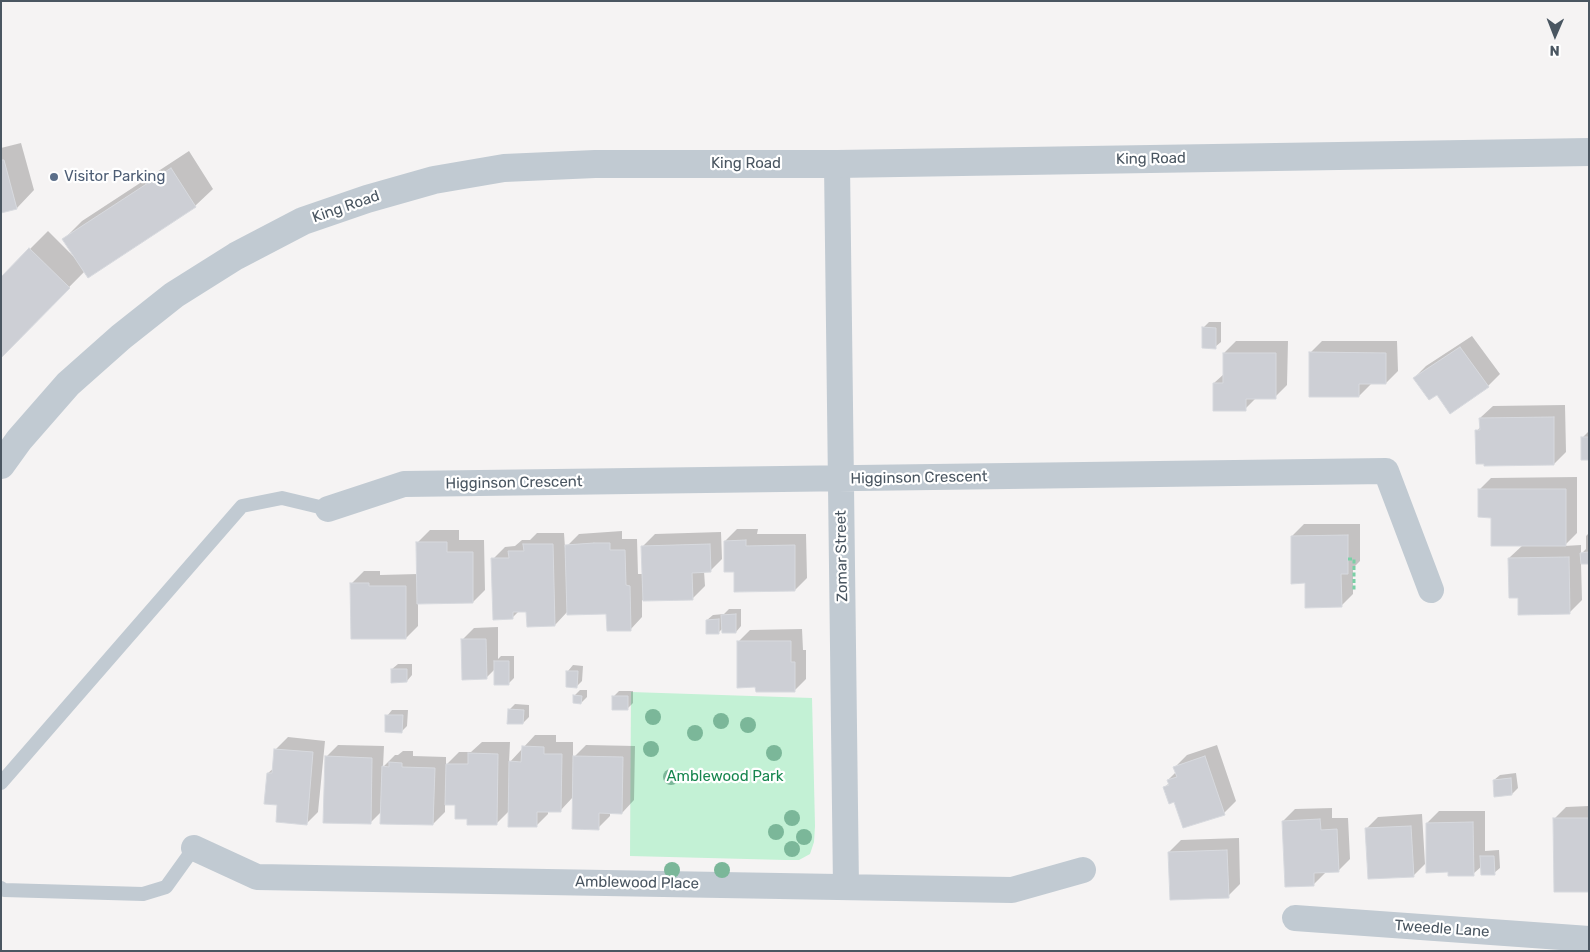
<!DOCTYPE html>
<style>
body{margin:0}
#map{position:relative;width:1590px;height:952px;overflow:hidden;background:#f5f3f3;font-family:Rubik,sans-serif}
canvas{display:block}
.frame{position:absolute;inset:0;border:2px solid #4a5661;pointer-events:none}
.north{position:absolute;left:1530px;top:10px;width:50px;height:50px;-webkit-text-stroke:4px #fff;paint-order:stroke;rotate:181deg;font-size:14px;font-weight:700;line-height:20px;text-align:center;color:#4a5661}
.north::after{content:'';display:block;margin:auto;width:18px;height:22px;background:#4a5661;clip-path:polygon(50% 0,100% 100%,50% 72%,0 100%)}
</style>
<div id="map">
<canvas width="1590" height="952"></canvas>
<div class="frame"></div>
<div class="north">N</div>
</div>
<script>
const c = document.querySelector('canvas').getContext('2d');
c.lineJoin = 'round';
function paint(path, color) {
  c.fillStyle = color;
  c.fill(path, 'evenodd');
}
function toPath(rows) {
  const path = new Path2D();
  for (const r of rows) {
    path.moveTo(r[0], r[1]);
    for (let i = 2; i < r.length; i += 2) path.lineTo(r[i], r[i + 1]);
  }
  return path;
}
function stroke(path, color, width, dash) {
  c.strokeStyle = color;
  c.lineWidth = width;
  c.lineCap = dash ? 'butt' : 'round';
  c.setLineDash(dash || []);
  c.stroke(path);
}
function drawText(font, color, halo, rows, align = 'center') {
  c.font = font + ' Rubik,sans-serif';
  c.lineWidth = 4.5;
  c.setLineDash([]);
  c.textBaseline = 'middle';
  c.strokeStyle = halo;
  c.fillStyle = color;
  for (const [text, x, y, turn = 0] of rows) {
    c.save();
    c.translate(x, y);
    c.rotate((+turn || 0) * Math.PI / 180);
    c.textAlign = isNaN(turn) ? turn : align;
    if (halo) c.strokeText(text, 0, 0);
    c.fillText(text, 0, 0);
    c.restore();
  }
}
const green = toPath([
 [631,692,812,698,815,826,814,842,810,854,799,860,786,860,630,856]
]);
const shadow = toPath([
 [21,143,34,190,17,208,1,212,1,148],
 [189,151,213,189,195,206,85,271,1,356,1,278,48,231,76,259,64,239,82,221],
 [1209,322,1221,322,1221,342,1215,347,1203,328],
 [1472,336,1500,374,1488,386,1437,393,1414,378,1426,366],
 [1236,341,1288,341,1287,385,1275,397,1257,397,1245,409,1214,383,1224,374,1224,353],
 [1322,341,1397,341,1398,371,1386,383,1371,384,1359,396,1310,353],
 [1565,405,1566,452,1554,464,1477,431,1481,426,1480,418,1493,406],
 [1588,432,1589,432,1589,459,1582,438],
 [1577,477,1577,533,1564,546,1581,545,1581,554,1586,549,1586,536,1589,533,1589,563,1581,563,1582,600,1570,612,1519,596,1509,558,1523,545,1492,516,1479,490,1491,478],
 [1304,524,1360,524,1360,561,1353,568,1353,594,1341,606,1307,582,1292,536],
 [737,529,758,529,757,534,806,534,807,578,795,590,735,571,725,541],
 [430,530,459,530,459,540,484,540,485,590,473,602,418,603,418,626,406,638,352,583,364,571,380,571,380,575,418,574,418,542],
 [622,531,622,539,637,539,638,574,643,574,643,546,655,534,721,532,722,559,710,571,704,571,705,586,693,598,642,600,642,617,630,630,607,613,568,611,555,625,528,611,519,611,512,618,493,559,505,547,515,546,522,540,530,540,537,533,564,533,565,548,579,534],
 [729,609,741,609,741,626,736,632,723,628,719,632,707,620,713,615,724,614],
 [498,627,498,659,501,656,514,656,514,678,508,684,495,669,486,678,462,640,474,628],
 [802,629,803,650,806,650,806,679,794,691,738,642,750,630],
 [398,664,412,664,412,675,407,681,392,669],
 [573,665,583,666,582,681,577,686,568,671],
 [580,690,587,690,587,697,581,703,574,696],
 [619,691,633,691,633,703,627,709,613,697],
 [515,704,529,705,529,717,523,723,509,710],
 [392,710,408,710,407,726,402,731,387,716],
 [535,735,556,735,556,742,573,742,573,758,586,745,635,746,634,800,622,813,610,812,610,816,598,828,573,797,560,811,548,811,548,814,536,826,510,810,496,824,468,818,456,804,445,804,445,812,433,824,382,811,370,823,326,757,338,745,384,746,383,767,395,755,398,755,403,751,413,751,413,756,446,757,446,765,459,752,471,752,482,742,510,742,509,763],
 [288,737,325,741,318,812,306,824,279,804,268,773,274,768,276,749],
 [1217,745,1236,801,1224,813,1175,800,1165,787,1169,783,1168,780,1176,772,1175,767,1187,755],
 [1516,773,1518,788,1512,794,1494,780,1500,775],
 [1589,806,1589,890,1554,819,1566,807],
 [1332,808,1332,818,1348,818,1350,859,1338,871,1326,872,1314,884,1283,821,1295,809],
 [1439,811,1485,811,1485,851,1499,850,1500,868,1494,873,1482,866,1473,874,1449,871,1427,823],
 [1422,814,1425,864,1413,876,1366,829,1378,817],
 [1239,838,1240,884,1228,896,1169,852,1181,840]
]);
const building = toPath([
 [1,160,4,160,17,209,1,213,1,160],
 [171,168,196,207,88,278,62,239,171,168],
 [29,248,70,288,1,358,1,277,29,248],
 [1202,327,1216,328,1216,349,1202,348,1202,327],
 [1460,347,1489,387,1450,414,1437,395,1429,400,1413,378,1460,347],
 [1309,352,1386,353,1386,384,1359,384,1359,397,1309,397,1309,352],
 [1223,353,1276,353,1276,399,1246,399,1246,411,1213,411,1213,383,1223,383,1223,353],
 [1554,417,1554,465,1484,466,1484,464,1476,464,1475,430,1480,430,1479,418,1554,417],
 [1581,437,1589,437,1589,460,1581,460,1581,437],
 [1478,489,1566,489,1566,546,1491,546,1491,518,1478,517,1478,489],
 [1348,535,1348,574,1341,574,1342,607,1305,608,1305,583,1291,584,1291,536,1348,535],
 [746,540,746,546,795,545,795,591,734,592,734,572,724,572,724,541,746,540],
 [416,542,447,542,447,552,473,552,473,603,417,604,416,542],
 [594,543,610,543,610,550,625,550,626,585,630,586,631,631,607,631,606,614,567,615,565,545,594,543],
 [523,544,553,544,555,626,527,627,526,612,513,612,513,619,493,620,491,558,509,558,508,551,524,551,523,544],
 [710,544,711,572,692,573,693,600,643,601,641,546,710,544],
 [1589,552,1589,564,1581,564,1580,553,1589,552],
 [1569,557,1570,614,1518,615,1518,598,1509,598,1508,558,1569,557],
 [350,583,369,583,369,586,406,586,406,639,351,639,350,583],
 [736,614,736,633,722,633,721,615,736,614],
 [719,619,719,634,706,634,706,620,719,619],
 [461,639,486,639,487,679,462,680,461,639],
 [737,641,791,641,791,662,795,662,795,692,756,692,755,687,737,688,737,641],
 [494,661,509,661,509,685,494,685,494,661],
 [391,669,407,669,407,682,391,683,391,669],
 [566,671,578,671,577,688,566,687,566,671],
 [573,695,582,696,581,704,573,703,573,695],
 [612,696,628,696,628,710,612,710,612,696],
 [508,709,524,710,523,724,507,724,508,709],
 [385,715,403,715,402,733,385,732,385,715],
 [522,746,544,747,544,754,562,754,561,812,537,812,537,827,508,827,509,761,521,762,522,746],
 [274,749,313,752,307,825,276,822,277,805,264,804,267,773,272,773,274,749],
 [468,753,498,754,497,825,467,825,467,819,455,819,455,805,445,805,446,764,468,764,468,753],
 [325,756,372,758,371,824,323,823,325,756],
 [573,756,623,757,622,814,599,813,599,830,572,829,573,756],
 [1205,756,1225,815,1183,828,1174,802,1169,804,1163,787,1169,785,1167,780,1177,777,1173,767,1205,756],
 [389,762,402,763,402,767,435,768,433,825,380,824,382,766,389,767,389,762],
 [1511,778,1512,795,1494,797,1493,780,1511,778],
 [1553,818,1589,818,1589,892,1554,892,1553,818],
 [1320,819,1321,830,1337,829,1339,872,1314,873,1314,886,1285,887,1282,821,1320,819],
 [1473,822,1474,876,1448,876,1448,872,1426,873,1426,823,1473,822],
 [1411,826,1414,877,1368,879,1365,828,1411,826],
 [1227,850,1229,898,1170,900,1168,852,1227,850],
 [1480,856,1494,856,1495,875,1481,875,1480,856]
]);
const path = toPath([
 [1348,559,1354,559,1354,590]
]);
const service = toPath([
 [1,783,242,506,282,498,328,509],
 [1,888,4,890,143,894,166,887,194,848]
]);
const minor = toPath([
 [837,164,846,887],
 [328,509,404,484,1386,471,1431,590],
 [194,848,257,877,1012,890,1083,870],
 [1295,918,1589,939]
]);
const tertiary = toPath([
 [1,465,19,440,68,384,121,337,174,295,236,256,303,221,367,199,434,180,504,168,595,164,837,164,1589,152]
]);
const trees = [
 [653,717],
 [721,721],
 [748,725],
 [695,733],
 [651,749],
 [774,753],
 [671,777],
 [792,818],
 [776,832],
 [804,837],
 [792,849],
 [672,870],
 [722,870]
];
const markers = [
 [54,177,5,"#5c6f8a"]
];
const streetNames = [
 ["King Road",1151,159,-1],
 ["King Road",746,164],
 ["King Road",346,207,-19],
 ["Higginson Crescent",919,478,-1],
 ["Higginson Crescent",514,483,-1],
 ["Zomar Street",842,556,-91],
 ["Amblewood Place",637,883,1],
 ["Tweedle Lane",1442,929,4]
];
const serviceNames = [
 ["Visitor Parking",64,177]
];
const parkNames = [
 ["Amblewood Park",725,777]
];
paint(green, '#c3f1d5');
paint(shadow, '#0003');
paint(building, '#cdcfd5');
stroke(building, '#d7d9de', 1);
stroke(path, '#7ad0a6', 3, [4, 2.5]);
stroke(service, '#c1cad2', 14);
stroke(minor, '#c1cad2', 26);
stroke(tertiary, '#c1cad2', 28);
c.fillStyle = '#7bb799';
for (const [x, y] of trees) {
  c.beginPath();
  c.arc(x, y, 8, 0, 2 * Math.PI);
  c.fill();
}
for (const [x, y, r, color] of markers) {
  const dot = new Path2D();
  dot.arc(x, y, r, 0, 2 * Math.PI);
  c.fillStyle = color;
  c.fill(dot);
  stroke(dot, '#fff', 2);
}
drawText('15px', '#4a5661', '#fff', streetNames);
drawText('15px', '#4e5e75', '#fff', serviceNames, 'left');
drawText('15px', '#17864f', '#fff', parkNames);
</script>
